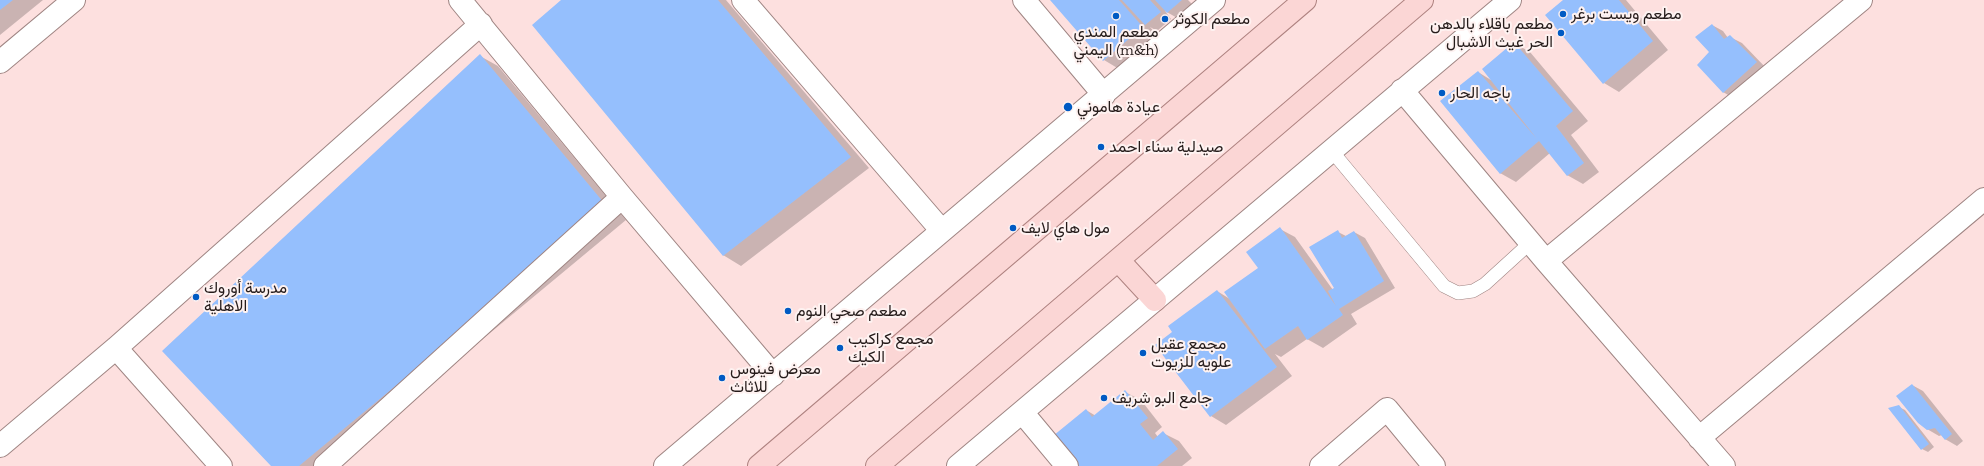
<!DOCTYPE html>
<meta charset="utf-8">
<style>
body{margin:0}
canvas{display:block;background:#fde0df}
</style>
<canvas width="1984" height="466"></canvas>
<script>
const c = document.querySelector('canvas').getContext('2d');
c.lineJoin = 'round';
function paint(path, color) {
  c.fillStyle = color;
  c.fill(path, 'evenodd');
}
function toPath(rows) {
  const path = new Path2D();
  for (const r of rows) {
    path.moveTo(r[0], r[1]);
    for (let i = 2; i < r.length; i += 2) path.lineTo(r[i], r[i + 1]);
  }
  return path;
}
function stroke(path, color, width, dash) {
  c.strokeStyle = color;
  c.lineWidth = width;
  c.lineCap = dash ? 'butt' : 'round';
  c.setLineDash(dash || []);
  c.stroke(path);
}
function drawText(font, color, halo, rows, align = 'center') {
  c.font = font + ' "Zilla Slab",Vazirmatn,serif';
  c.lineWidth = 4;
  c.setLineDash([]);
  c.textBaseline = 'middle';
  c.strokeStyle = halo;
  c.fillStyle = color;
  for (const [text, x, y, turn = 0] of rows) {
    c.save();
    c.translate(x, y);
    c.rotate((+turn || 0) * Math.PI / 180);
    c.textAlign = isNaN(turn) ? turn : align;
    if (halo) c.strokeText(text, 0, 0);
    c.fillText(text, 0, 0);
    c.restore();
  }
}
const shadow = toPath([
 [0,0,43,0,0,35],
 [563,0,726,0,869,168,741,266,723,255],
 [1051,0,1188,0,1194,6,1179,19,1165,11,1171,19,1157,31,1150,27,1158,36,1119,69,1104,60],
 [1564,0,1626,0,1668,50,1619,92,1604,83],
 [1712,25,1723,31,1728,38,1730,37,1742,43,1767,69,1735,99,1723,92,1711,52],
 [1514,43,1530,52,1588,121,1571,135,1599,172,1583,184,1567,175,1550,153,1516,182,1500,173,1478,72,1491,80],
 [480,56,498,66,626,220,330,466,273,466],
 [1280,229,1295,237,1333,290,1335,289,1338,232,1346,236,1354,232,1365,238,1395,288,1351,314,1357,324,1323,348,1307,339,1281,357,1275,354,1292,376,1226,425,1211,416,1174,333,1217,291,1230,299,1259,268],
 [1912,385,1923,391,1963,441,1957,446,1945,439,1942,435,1939,436,1927,429],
 [1125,392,1141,400,1162,427,1155,433,1158,437,1163,433,1179,441,1192,458,1182,466,1071,466,1086,410,1096,416],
 [1899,407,1905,410,1934,447,1928,452,1922,449]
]);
const building = toPath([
 [0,0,13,0,0,10],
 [561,0,718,0,851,157,723,256,532,25],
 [1050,0,1119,0,1143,27,1103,61],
 [1122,0,1150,0,1161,12,1145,25],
 [1155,0,1182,0,1167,13],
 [1563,0,1619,0,1653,41,1603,84,1545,15],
 [1712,24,1724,39,1730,35,1757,62,1723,93,1697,65,1709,52,1695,37],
 [1514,42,1573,111,1556,126,1584,163,1567,176,1539,141,1500,174,1440,101,1478,71,1537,139,1482,69],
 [480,54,609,209,299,466,271,466,162,351],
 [1280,227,1336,306,1328,291,1334,288,1309,247,1338,230,1342,238,1354,231,1384,281,1339,309,1343,315,1307,340,1298,326,1265,349,1224,292,1258,268,1246,252],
 [1217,290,1277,367,1210,417,1155,345,1172,332,1168,326],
 [1912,384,1952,434,1945,440,1935,428,1927,430,1918,423,1896,396],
 [1125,390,1148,418,1140,424,1153,440,1163,431,1178,449,1157,466,1070,466,1048,440,1086,409,1092,417],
 [1899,405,1929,444,1921,450,1888,408]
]);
const service = toPath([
 [1331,150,1444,286,1458,293,1473,291,1485,284,1530,243]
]);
const minor = toPath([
 [460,0,622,197,773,375],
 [743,0,942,231],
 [1024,0,1104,95],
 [0,62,74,0],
 [1402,90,1546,261,1724,466],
 [1546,261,1861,0],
 [116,348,221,466],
 [1022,412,1067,466],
 [1699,438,1984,199],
 [0,446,116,348,481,24],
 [325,466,622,197],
 [665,466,1214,0],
 [958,466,1510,0],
 [1321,466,1387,409,1434,466]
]);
const primary = toPath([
 [1119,261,1155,300],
 [759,466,1305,0],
 [877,466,1422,0]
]);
const markers = [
 [1563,14,4,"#005ac3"],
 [1116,16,4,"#005ac3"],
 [1165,19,4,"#005ac3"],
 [1561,33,4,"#005ac3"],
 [1442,93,4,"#005ac3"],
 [1068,107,5,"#005ac3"],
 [1101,147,4,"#005ac3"],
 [1013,228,4,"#005ac3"],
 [196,297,4,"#005ac3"],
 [788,311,4,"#005ac3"],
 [840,348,4,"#005ac3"],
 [1143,353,4,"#005ac3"],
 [722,378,4,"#005ac3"],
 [1104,398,4,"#005ac3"]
];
const poiNames = [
 ["مطعم ويست برغر",1571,14],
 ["مطعم الكوثر",1173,19],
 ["مطعم باقلاء بالدهن",1553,24,"right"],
 ["الحر غيث الاشبال",1553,42,"right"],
 ["مطعم المندي",1116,32,"center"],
 ["اليمني (m&h)",1116,50,"center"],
 ["باجه الحار",1450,93],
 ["عيادة هاموني",1077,107],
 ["صيدلية سناء احمد",1109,147],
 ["مول هاي لايف",1021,228],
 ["مدرسة أوروك",204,288],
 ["الاهلية",204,306],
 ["مطعم صحي النوم",796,311],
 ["مجمع كراكيب",848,339],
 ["الكيك",848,357],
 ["مجمع عقيل",1151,344],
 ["علويه للزيوت",1151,362],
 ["معرض فينوس",730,369],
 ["للاثاث",730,387],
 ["جامع البو شريف",1112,398]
];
paint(shadow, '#0003');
paint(building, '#95bffd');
stroke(service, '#9f8583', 14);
stroke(minor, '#9f8583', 24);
stroke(primary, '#af8381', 24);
stroke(service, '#fff', 13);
stroke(minor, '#fff', 22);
stroke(primary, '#fbd6d5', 22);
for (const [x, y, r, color] of markers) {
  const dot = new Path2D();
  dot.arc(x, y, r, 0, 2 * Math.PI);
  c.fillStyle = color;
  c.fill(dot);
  stroke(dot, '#fef2f1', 1.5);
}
drawText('16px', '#251b1a', '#fef2f1', poiNames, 'left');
</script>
